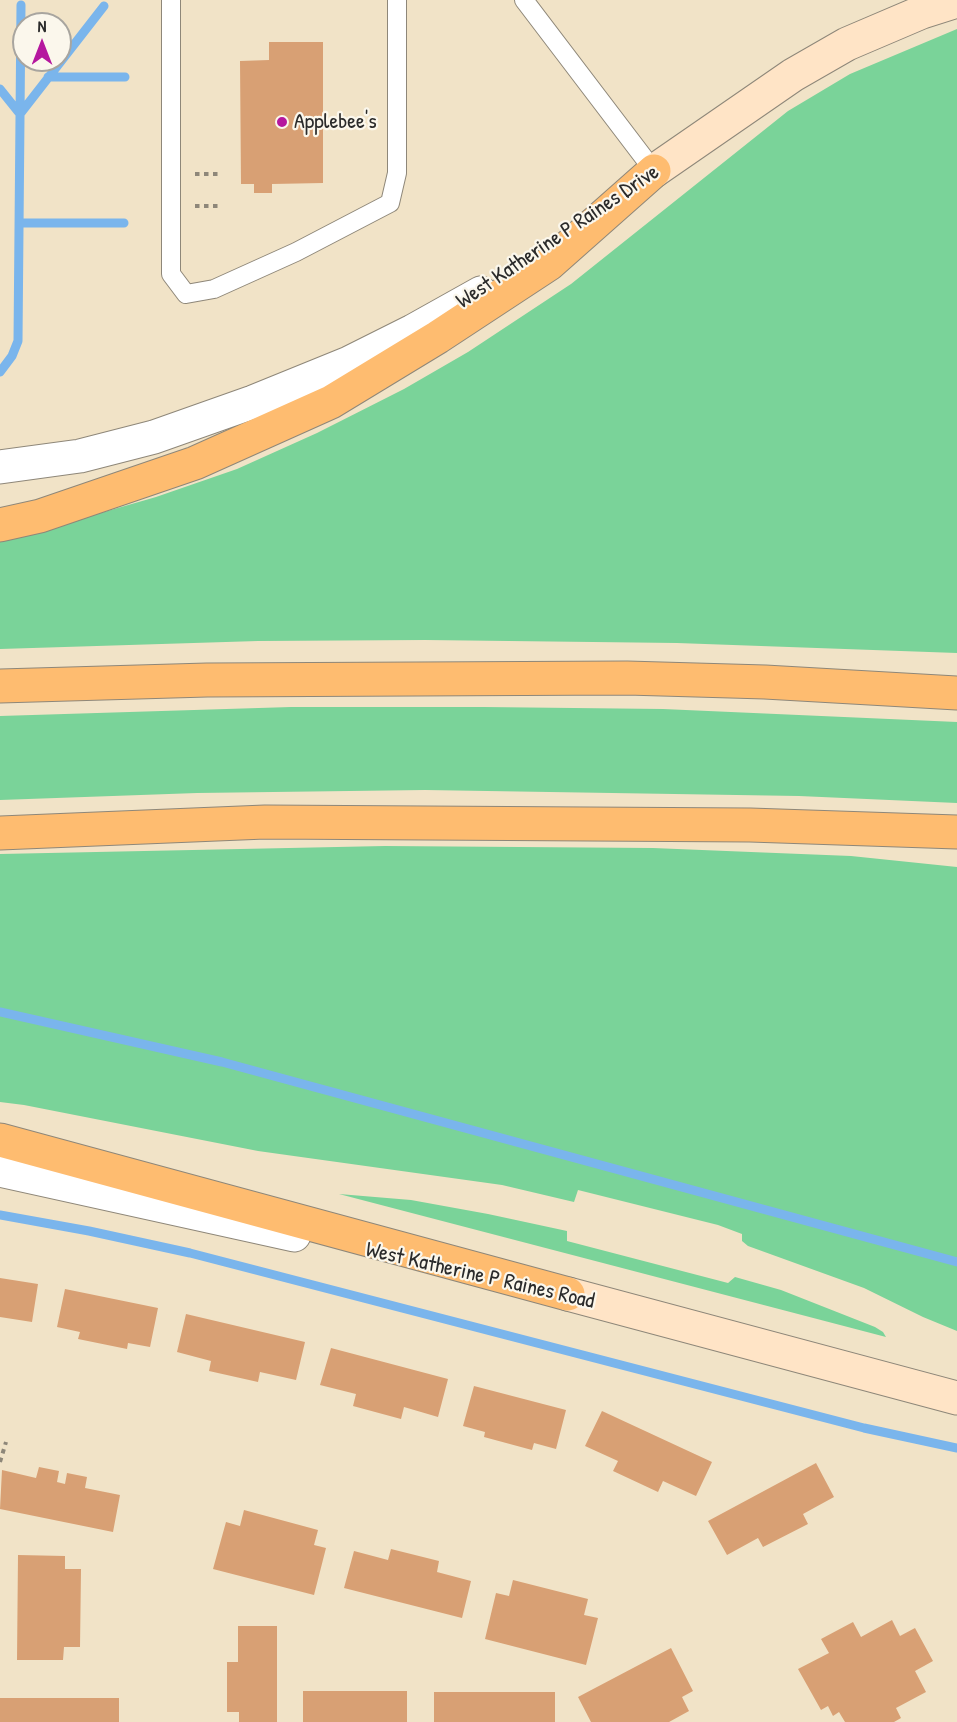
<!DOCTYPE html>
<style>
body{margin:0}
#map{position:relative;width:957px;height:1722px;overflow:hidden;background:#f1e3c7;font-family:"Patrick Hand",sans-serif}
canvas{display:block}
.north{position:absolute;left:12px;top:12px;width:60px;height:60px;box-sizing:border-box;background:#fbf7ec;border:2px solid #a8a59f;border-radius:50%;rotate:0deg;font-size:16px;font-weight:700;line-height:24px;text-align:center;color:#2b2b2b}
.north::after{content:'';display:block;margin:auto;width:21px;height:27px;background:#b5179e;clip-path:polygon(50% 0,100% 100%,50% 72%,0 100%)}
</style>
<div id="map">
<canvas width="957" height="1722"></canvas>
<div class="north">N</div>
</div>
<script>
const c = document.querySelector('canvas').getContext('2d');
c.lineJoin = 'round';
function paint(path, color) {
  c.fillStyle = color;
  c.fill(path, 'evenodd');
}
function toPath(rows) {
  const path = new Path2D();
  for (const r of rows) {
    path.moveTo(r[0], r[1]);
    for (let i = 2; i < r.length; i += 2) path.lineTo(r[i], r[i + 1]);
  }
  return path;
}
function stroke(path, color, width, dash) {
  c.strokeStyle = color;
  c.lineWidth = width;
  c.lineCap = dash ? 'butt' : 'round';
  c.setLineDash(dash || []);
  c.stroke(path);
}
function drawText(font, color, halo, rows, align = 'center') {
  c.font = font + ' "Patrick Hand",sans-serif';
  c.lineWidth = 4.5;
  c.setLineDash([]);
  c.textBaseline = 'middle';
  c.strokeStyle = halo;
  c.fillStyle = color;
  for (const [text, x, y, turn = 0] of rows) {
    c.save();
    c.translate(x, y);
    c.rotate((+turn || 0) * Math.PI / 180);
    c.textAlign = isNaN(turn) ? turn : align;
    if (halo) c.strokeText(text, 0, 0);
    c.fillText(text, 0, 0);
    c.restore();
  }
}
const green = toPath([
 [957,29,957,653,677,643,425,640,258,641,0,649,0,542,156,497,237,469,317,433,404,389,468,352,571,284,788,111,850,74],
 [291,707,484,707,663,709,957,722,957,803,799,796,425,790,197,793,0,800,0,716],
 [385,846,653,848,751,852,851,856,957,867,957,1331,923,1317,864,1288,748,1246,742,1241,742,1234,718,1225,578,1190,574,1202,502,1185,258,1151,24,1105,0,1102,0,854],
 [339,1194,411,1200,488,1214,567,1231,567,1241,728,1283,735,1277,781,1290,875,1327,883,1332,886,1337]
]);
const stream = toPath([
 [48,77,125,77],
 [0,89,20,114,104,6],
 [19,223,124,223],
 [0,372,12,356,18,341,21,5],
 [0,1012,222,1062,957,1262],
 [0,1215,89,1231,190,1253,864,1428,957,1448]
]);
const building = toPath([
 [269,42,323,42,323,183,272,184,272,193,254,193,254,184,241,184,240,61,269,60],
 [0,1278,38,1284,32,1322,0,1317],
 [65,1289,158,1308,150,1347,128,1343,127,1349,78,1339,80,1332,57,1327],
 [186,1314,305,1342,296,1380,260,1372,258,1382,209,1371,211,1361,177,1352],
 [331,1348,448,1379,438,1417,404,1407,401,1419,353,1406,356,1394,320,1385],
 [474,1386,566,1410,556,1449,534,1443,532,1450,484,1437,485,1432,463,1426],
 [602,1411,712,1462,696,1496,663,1481,658,1492,613,1471,618,1461,585,1446],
 [816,1463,834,1497,803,1514,808,1524,763,1547,758,1538,727,1555,708,1521],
 [39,1467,59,1471,57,1482,65,1484,67,1473,87,1477,85,1488,120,1495,113,1532,0,1509,2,1470,36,1478],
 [244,1510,318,1530,314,1545,326,1548,314,1595,213,1569,226,1522,240,1526],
 [391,1549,439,1561,437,1572,471,1581,462,1618,344,1588,354,1551,388,1560],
 [18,1555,65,1556,65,1569,81,1569,80,1647,64,1647,63,1660,17,1660],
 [513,1580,588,1599,584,1615,598,1618,586,1665,485,1639,496,1593,509,1596],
 [892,1620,900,1636,915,1628,933,1661,915,1671,926,1692,896,1708,901,1718,894,1722,845,1722,839,1712,833,1716,828,1706,821,1710,798,1669,829,1653,821,1639,853,1622,861,1637],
 [238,1626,277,1626,277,1722,239,1722,239,1712,227,1712,227,1662,238,1662],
 [671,1648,693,1691,682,1697,689,1711,669,1722,591,1722,578,1697],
 [303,1691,407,1691,407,1722,303,1722],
 [434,1692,555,1692,555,1722,434,1722],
 [0,1698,119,1698,119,1722,0,1722]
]);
const path = toPath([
 [195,174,221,174],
 [195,206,221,206],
 [0,1462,6,1442]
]);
const lane = toPath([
 [171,0,171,274,186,294,214,289,296,252,390,203,397,173,397,0],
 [524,0,654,171]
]);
const street = toPath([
 [0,467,80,456,154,437,253,402,349,363,413,331,481,293],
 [0,1170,294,1235]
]);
const secondary = toPath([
 [654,171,793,75,847,44,922,12,957,1],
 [568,1294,957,1398]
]);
const highway = toPath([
 [0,525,40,516,195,463,331,402,438,337,549,264,654,171],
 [0,686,207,680,627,678,765,682,957,693],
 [0,833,265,822,750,825,957,832],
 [0,1140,568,1294]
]);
const markers = [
 [282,122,6,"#b5179e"]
];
const poiNames = [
 ["Applebee's",294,122]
];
const streetNames = [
 ["West Katherine P Raines Drive",558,237,-34],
 ["West Katherine P Raines Road",480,1276,13]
];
paint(green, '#7ad399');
stroke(stream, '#7ab5ec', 9);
paint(building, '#d8a074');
stroke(lane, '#8e8779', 20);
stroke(street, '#8e8779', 35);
stroke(secondary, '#8e8779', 35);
stroke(highway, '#8e8779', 35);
stroke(path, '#8e8779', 4, [4.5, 4.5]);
stroke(lane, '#fff', 18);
stroke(street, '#fff', 33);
stroke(secondary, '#ffe4c6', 33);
stroke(highway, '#febc70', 33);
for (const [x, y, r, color] of markers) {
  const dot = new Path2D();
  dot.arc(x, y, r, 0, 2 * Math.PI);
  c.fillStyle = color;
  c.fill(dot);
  stroke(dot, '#fbf7ec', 2);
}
drawText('22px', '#2b2b2b', '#fbf7ec', poiNames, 'left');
drawText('22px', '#2b2b2b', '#fbf7ec', streetNames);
</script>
